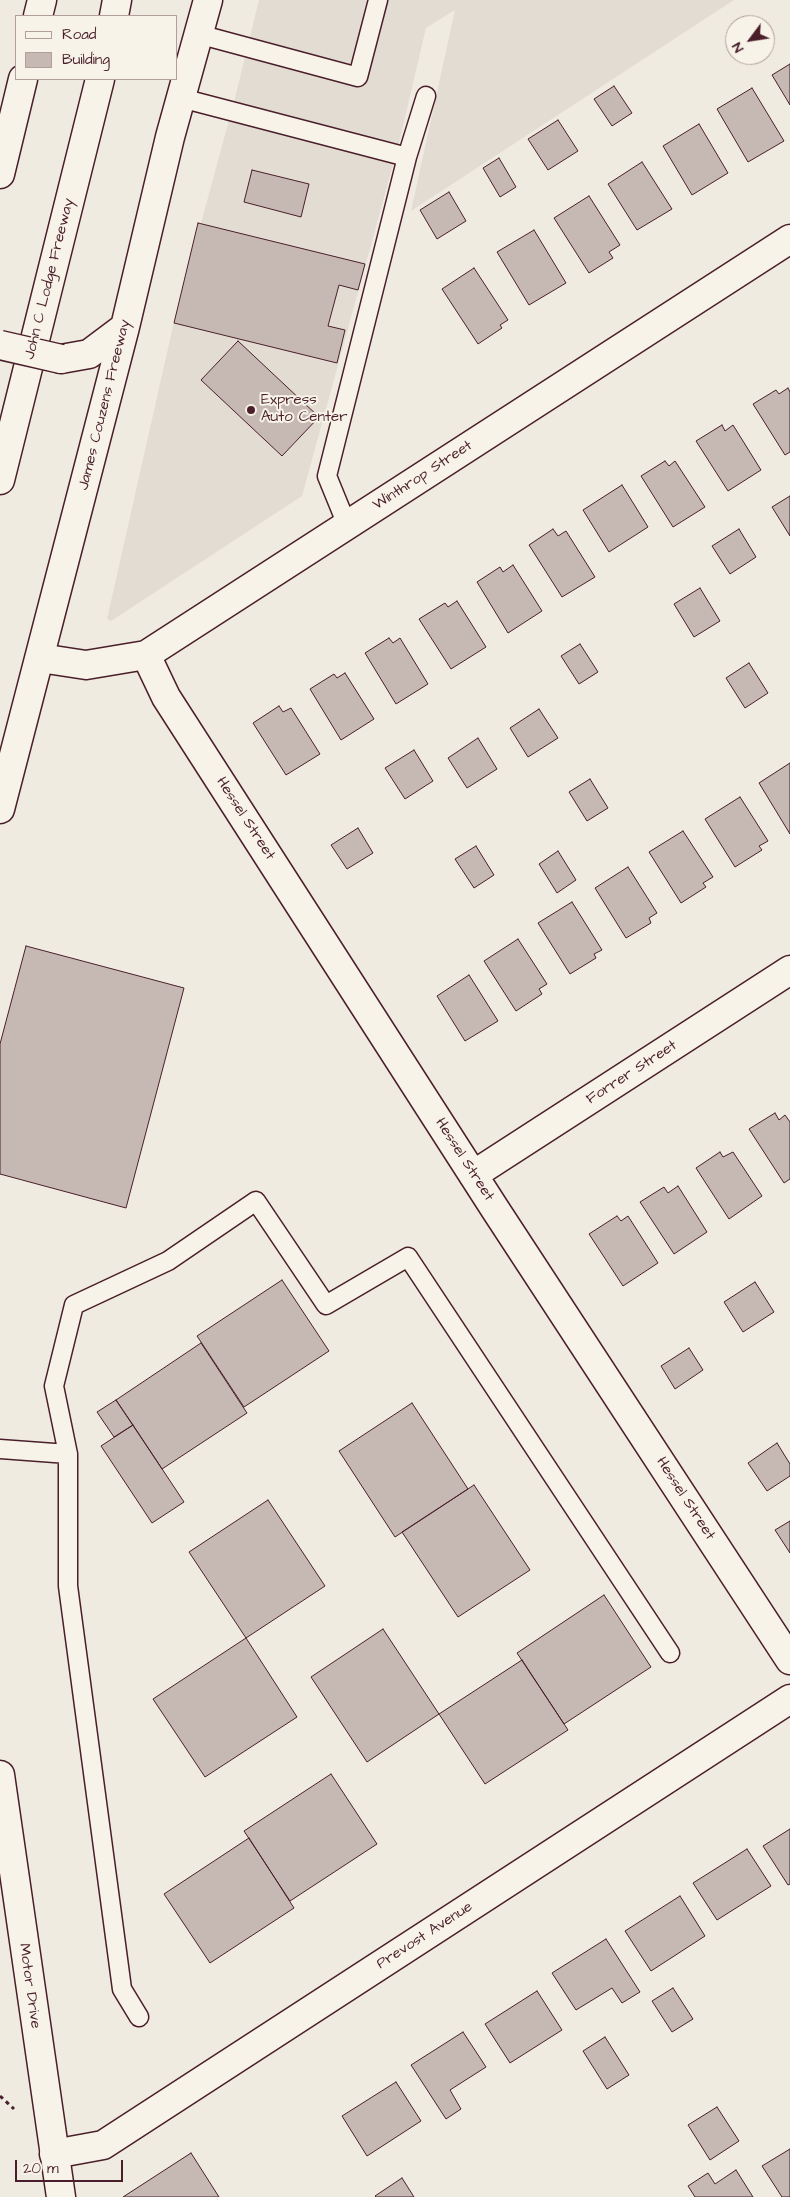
<!DOCTYPE html>
<style>
body{margin:0}
#map{position:relative;width:790px;height:2197px;overflow:hidden;background:#f0ebe0;font-family:"Architects Daughter",sans-serif}
canvas{display:block}
.legend{position:absolute;left:15px;top:15px;width:162px;height:65px;box-sizing:border-box;background:#f7f3e8;border:1px solid #b29e9c;margin:0;padding:6px 9px;list-style:none;font-size:15px;color:#4a1f2b}
.legend li{display:flex;align-items:center;gap:10px;height:25px}
.legend b{width:25px;border:1px solid #b29e9c}
.north{position:absolute;left:725px;top:15px;width:50px;height:50px;box-sizing:border-box;background:#f7f3e8;border:1px solid #b29e9c;border-radius:50%;rotate:239deg;font-size:14px;font-weight:700;line-height:20px;text-align:center;color:#4a1f2b}
.north::after{content:'';display:block;margin:auto;width:18px;height:22px;background:#4a1f2b;clip-path:polygon(50% 0,100% 100%,50% 72%,0 100%)}
.scale{position:absolute;left:15px;top:2160px;width:108px;height:22px;box-sizing:border-box;border:2px solid #4a1f2b;border-top:0;padding-left:6px;font-size:15px;line-height:18px;white-space:nowrap;color:#4a1f2b;-webkit-text-stroke:4px #f7f3e8;paint-order:stroke}
</style>
<div id="map">
<canvas width="790" height="2197"></canvas>
<ul class="legend">
<li><b style="height:6px;background:#f7f3e8"></b>Road</li>
<li><b style="height:14px;background:#c6b8b3"></b>Building</li>
</ul>
<div class="north">N</div>
<div class="scale">20 m</div>
</div>
<script>
const c = document.querySelector('canvas').getContext('2d');
c.lineJoin = 'round';
function paint(path, color) {
  c.fillStyle = color;
  c.fill(path, 'evenodd');
}
function toPath(rows) {
  const path = new Path2D();
  for (const r of rows) {
    path.moveTo(r[0], r[1]);
    for (let i = 2; i < r.length; i += 2) path.lineTo(r[i], r[i + 1]);
  }
  return path;
}
function stroke(path, color, width, dash) {
  c.strokeStyle = color;
  c.lineWidth = width;
  c.lineCap = dash ? 'butt' : 'round';
  c.setLineDash(dash || []);
  c.stroke(path);
}
function drawText(font, color, halo, rows, align = 'center') {
  c.font = font + ' "Architects Daughter",sans-serif';
  c.lineWidth = 4;
  c.setLineDash([]);
  c.textBaseline = 'middle';
  c.strokeStyle = halo;
  c.fillStyle = color;
  for (const [text, x, y, turn = 0] of rows) {
    c.save();
    c.translate(x, y);
    c.rotate((+turn || 0) * Math.PI / 180);
    c.textAlign = isNaN(turn) ? turn : align;
    if (halo) c.strokeText(text, 0, 0);
    c.fillText(text, 0, 0);
    c.restore();
  }
}
const built = toPath([
 [259,0,734,0,411,211,455,10,426,28,399,143,302,496,111,621,107,619,173,326,235,98]
]);
const building = toPath([
 [790,64,790,105,772,75,790,64],
 [614,86,632,113,612,126,594,99,614,86],
 [752,88,784,141,748,162,717,109,752,88],
 [558,120,578,151,548,170,528,139,558,120],
 [699,124,728,173,692,195,663,146,699,124],
 [499,158,516,187,500,197,483,168,499,158],
 [642,162,672,209,637,230,608,184,642,162],
 [252,170,309,184,301,217,244,202,252,170],
 [449,192,466,221,437,239,420,210,449,192],
 [589,196,620,245,609,252,613,258,589,273,554,218,589,196],
 [198,223,365,264,358,290,339,285,328,326,345,330,337,363,174,323,198,223],
 [534,230,566,283,529,305,497,252,534,230],
 [474,268,508,320,500,325,502,328,478,344,442,289,474,268],
 [238,341,319,417,282,456,201,380,238,341],
 [788,388,790,392,790,452,785,455,753,404,776,390,779,394,788,388],
 [722,425,725,431,733,425,761,470,728,491,696,441,722,425],
 [665,461,669,466,675,461,705,507,673,527,641,476,665,461],
 [622,485,648,527,609,552,583,510,622,485],
 [790,496,790,536,772,507,790,496],
 [553,529,558,536,566,531,595,577,562,597,529,545,553,529],
 [739,529,756,557,730,574,712,546,739,529],
 [513,565,542,611,508,633,477,582,500,567,503,572,513,565],
 [700,588,720,621,694,637,674,604,700,588],
 [457,601,486,647,451,669,419,619,445,603,448,607,457,601],
 [389,638,393,643,400,638,428,684,396,704,365,653,389,638],
 [580,644,598,672,579,684,561,656,580,644],
 [749,663,768,693,745,708,726,678,749,663],
 [345,673,374,719,341,740,310,689,334,674,337,678,345,673],
 [279,706,283,712,291,708,320,754,286,775,253,723,279,706],
 [539,709,558,738,528,757,510,728,539,709],
 [478,738,497,769,467,788,448,758,478,738],
 [414,750,433,781,405,799,385,768,414,750],
 [790,763,790,834,759,783,790,763],
 [590,779,608,808,587,821,569,792,590,779],
 [740,797,768,841,759,846,762,850,735,867,705,819,740,797],
 [358,828,373,853,347,869,331,845,358,828],
 [683,831,713,877,703,883,706,887,681,903,649,852,683,831],
 [476,846,494,875,474,888,455,859,476,846],
 [558,851,576,880,557,893,539,864,558,851],
 [628,867,657,913,649,918,651,923,626,938,595,888,628,867],
 [572,902,602,950,594,954,596,958,570,974,538,923,572,902],
 [518,939,547,984,539,989,542,994,516,1011,484,961,518,939],
 [26,946,184,988,126,1208,0,1174,0,1044,26,946],
 [469,975,498,1021,465,1041,437,996,469,975],
 [775,1113,779,1120,785,1115,790,1122,790,1179,784,1183,749,1129,775,1113],
 [720,1152,723,1157,733,1152,762,1196,729,1219,696,1168,720,1152],
 [678,1186,707,1232,674,1254,640,1202,664,1187,668,1193,678,1186],
 [617,1216,621,1221,628,1216,658,1263,623,1286,589,1234,617,1216],
 [282,1280,329,1351,244,1407,197,1336,282,1280],
 [755,1282,774,1312,743,1332,724,1302,755,1282],
 [201,1343,247,1413,162,1469,116,1400,201,1343],
 [689,1348,703,1370,675,1389,661,1366,689,1348],
 [116,1400,133,1425,114,1437,97,1412,116,1400],
 [412,1403,468,1489,395,1537,339,1451,412,1403],
 [133,1425,184,1502,152,1523,101,1446,133,1425],
 [777,1443,790,1464,790,1476,767,1491,748,1463,777,1443],
 [474,1485,530,1570,458,1617,402,1532,474,1485],
 [268,1500,325,1586,246,1638,189,1552,268,1500],
 [790,1521,790,1553,775,1530,790,1521],
 [604,1595,651,1667,564,1724,517,1653,604,1595],
 [383,1629,439,1714,367,1762,311,1677,383,1629],
 [246,1638,297,1717,205,1777,153,1699,246,1638],
 [522,1660,568,1730,485,1784,439,1714,522,1660],
 [331,1774,377,1844,290,1901,244,1831,331,1774],
 [790,1829,790,1884,788,1885,763,1846,790,1829],
 [249,1838,294,1908,210,1963,164,1894,249,1838],
 [747,1849,771,1886,717,1920,693,1883,747,1849],
 [680,1896,705,1936,651,1971,625,1931,680,1896],
 [606,1939,640,1992,622,2003,612,1988,576,2010,552,1973,606,1939],
 [673,1988,693,2019,672,2032,652,2001,673,1988],
 [537,1991,562,2030,510,2063,485,2024,537,1991],
 [463,2032,486,2067,450,2090,461,2109,446,2119,411,2065,463,2032],
 [605,2037,629,2075,607,2089,583,2051,605,2037],
 [396,2082,421,2121,367,2156,342,2116,396,2082],
 [717,2107,739,2141,710,2160,688,2125,717,2107],
 [790,2149,790,2197,782,2197,762,2166,790,2149],
 [191,2153,219,2197,123,2197,191,2153],
 [736,2170,753,2197,695,2197,688,2186,708,2173,715,2184,736,2170],
 [402,2178,414,2197,376,2197,375,2196,402,2178]
]);
const path = toPath([
 [0,2096,14,2109]
]);
const lane = toPath([
 [198,34,358,77,378,0],
 [181,98,407,157],
 [347,525,327,476,407,157,426,96],
 [0,1449,68,1454,68,1586,122,1989,139,2017],
 [68,1454,54,1386,74,1305,168,1261,256,1201,326,1305,408,1257,670,1653]
]);
const street = toPath([
 [146,655,166,697,495,1209,790,1660],
 [40,658,86,665,146,655,790,239],
 [473,1175,790,970],
 [54,2154,103,2145,790,1699]
]);
const primary = toPath([
 [61,359,89,354,125,327],
 [0,809,125,327,170,137,208,0],
 [0,1775,61,2197]
]);
const highway = toPath([
 [38,16,42,0],
 [114,16,117,0],
 [0,174,23,79],
 [0,480,100,79]
]);
const primaryBridge = toPath([
 [0,345,61,359]
]);
const markers = [
 [251,410,5,"#4a1f2b"]
];
const streetNames = [
 ["John C Lodge Freeway",50,279,-76],
 ["James Couzens Freeway",105,405,-76],
 ["Winthrop Street",423,476,-33],
 ["Hessel Street",245,819,57],
 ["Forrer Street",632,1073,-33],
 ["Hessel Street",464,1160,57],
 ["Hessel Street",685,1499,57],
 ["Prevost Avenue",425,1936,-33],
 ["Motor Drive",29,1986,82]
];
const poiNames = [
 ["Express",261,401],
 ["Auto Center",261,418]
];
paint(built, '#e3dcd2');
paint(building, '#c6b8b3');
stroke(building, '#4a1f2b', 1);
stroke(lane, '#4a1f2b', 21);
stroke(street, '#4a1f2b', 31);
stroke(primary, '#4a1f2b', 31);
stroke(highway, '#4a1f2b', 31);
stroke(path, '#4a1f2b', 3, [4, 4]);
stroke(lane, '#f7f3e8', 18);
stroke(street, '#f7f3e8', 28);
stroke(primary, '#f7f3e8', 28);
stroke(highway, '#f7f3e8', 28);
stroke(primaryBridge, '#4a1f2b', 31, []);
stroke(primaryBridge, '#f7f3e8', 28);
for (const [x, y, r, color] of markers) {
  const dot = new Path2D();
  dot.arc(x, y, r, 0, 2 * Math.PI);
  c.fillStyle = color;
  c.fill(dot);
  stroke(dot, '#f7f3e8', 2);
}
drawText('15px', '#4a1f2b', '#f7f3e8', streetNames);
drawText('15px', '#4a1f2b', '#f7f3e8', poiNames, 'left');
</script>
